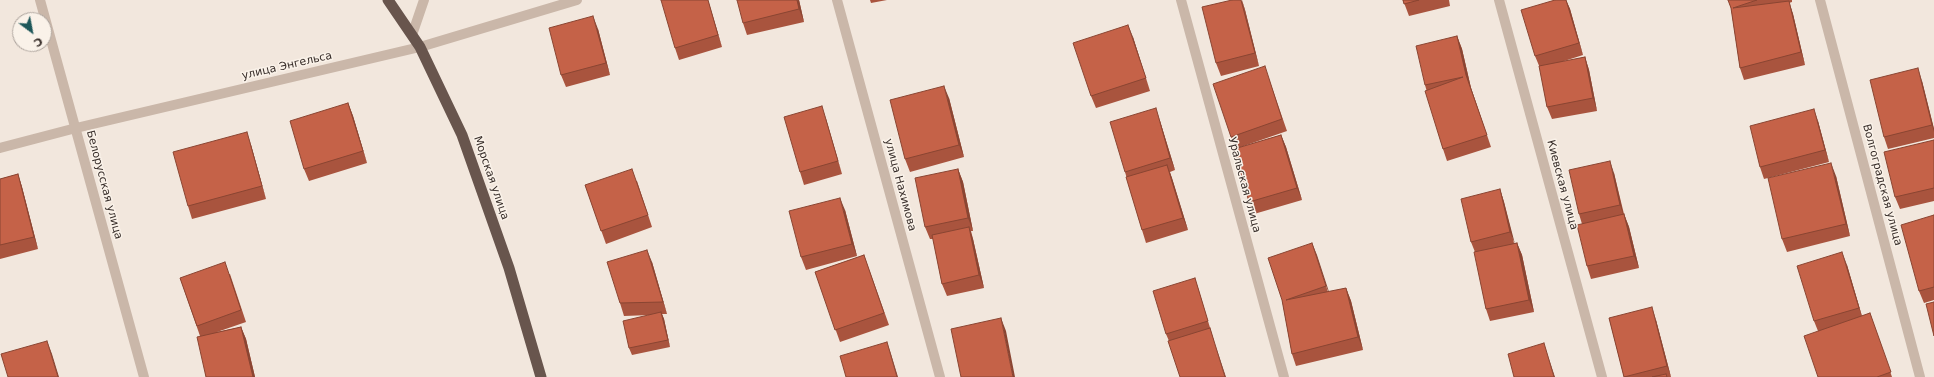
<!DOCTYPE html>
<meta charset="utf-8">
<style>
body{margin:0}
#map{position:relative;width:1934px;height:377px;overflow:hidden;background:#f2e7dd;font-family:"DejaVu Sans",sans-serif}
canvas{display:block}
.north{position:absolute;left:12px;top:12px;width:40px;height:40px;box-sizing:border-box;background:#faf2e9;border:1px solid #aca39c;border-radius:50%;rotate:148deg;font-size:11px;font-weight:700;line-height:16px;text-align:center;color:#372d29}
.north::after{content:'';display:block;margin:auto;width:14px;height:18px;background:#1e5759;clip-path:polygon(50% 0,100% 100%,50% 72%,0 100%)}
</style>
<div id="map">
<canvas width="1934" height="377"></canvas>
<div class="north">С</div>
</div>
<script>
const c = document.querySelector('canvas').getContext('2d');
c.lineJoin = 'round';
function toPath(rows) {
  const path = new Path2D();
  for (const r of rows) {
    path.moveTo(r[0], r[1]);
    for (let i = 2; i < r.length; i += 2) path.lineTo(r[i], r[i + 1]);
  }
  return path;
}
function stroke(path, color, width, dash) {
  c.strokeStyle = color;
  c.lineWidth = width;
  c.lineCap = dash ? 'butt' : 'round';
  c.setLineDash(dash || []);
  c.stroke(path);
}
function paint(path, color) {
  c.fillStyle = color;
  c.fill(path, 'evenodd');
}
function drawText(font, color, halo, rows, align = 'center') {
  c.font = font + ' "DejaVu Sans",sans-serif';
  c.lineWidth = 3;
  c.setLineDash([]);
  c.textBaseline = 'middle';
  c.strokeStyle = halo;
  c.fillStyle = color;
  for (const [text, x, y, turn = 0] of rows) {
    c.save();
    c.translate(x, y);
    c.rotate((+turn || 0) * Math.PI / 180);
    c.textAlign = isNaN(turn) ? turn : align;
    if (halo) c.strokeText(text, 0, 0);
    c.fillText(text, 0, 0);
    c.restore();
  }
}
const service = toPath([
 [412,35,424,0]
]);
const minor = toPath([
 [40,0,144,377],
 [837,0,940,377],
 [1181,0,1284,377],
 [1499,0,1602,377],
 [1820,0,1920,377],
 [0,148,76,128,420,47,577,0]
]);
const trunk = toPath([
 [388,0,420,47,462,135,509,268,541,377]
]);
const wall = toPath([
 [708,0,722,47,679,60,675,48],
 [799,0,804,22,747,35,743,23],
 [870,0,887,0,871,3],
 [1242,0,1245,10,1259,66,1221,76,1216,63],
 [1403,0,1449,0,1450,6,1409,16],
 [1566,0,1570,9,1583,55,1561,62,1585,57,1589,70,1597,111,1552,119,1547,107,1540,68,1535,56],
 [1728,0,1792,0,1792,2,1789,3,1793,14,1805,65,1744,80,1740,68,1731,8],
 [598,29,610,75,566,87,561,75],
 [1457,36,1462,49,1471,88,1491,147,1447,161,1443,149,1425,85],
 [1133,37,1150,91,1096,108,1091,96],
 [1269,79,1287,131,1238,148,1281,135,1286,147,1302,200,1254,214,1249,202,1235,149,1231,137],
 [1922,81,1934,129,1934,138,1888,149,1884,137],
 [949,98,964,157,910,172,905,159],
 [348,103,353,116,367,163,309,181,304,169],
 [826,119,842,174,804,185,800,172],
 [1160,121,1175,170,1170,172,1188,230,1146,243,1142,230,1125,172],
 [1818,121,1829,162,1764,179,1760,167],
 [1934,140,1934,201,1900,209,1895,197],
 [251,145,266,199,192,219,188,206],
 [958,169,963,182,973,231,971,231,973,239,984,288,947,296,942,284,933,239,930,239,925,227],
 [1614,173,1624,214,1629,227,1639,268,1591,279,1587,266,1582,224,1579,214],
 [18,174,22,187,38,249,0,259,0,179],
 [1836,176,1850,236,1787,252,1782,239],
 [637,181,652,227,606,244,585,185],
 [1500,189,1504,202,1514,243,1517,243,1522,255,1534,312,1490,321,1486,309,1475,252,1471,242],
 [845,210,857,256,806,270,801,257],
 [1934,215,1934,300,1924,303,1919,291],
 [1312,243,1328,292,1346,288,1351,301,1363,350,1296,366,1292,354,1282,300],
 [864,255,889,325,840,342,815,272],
 [652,262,667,314,662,314,664,319,670,347,632,355,629,348,650,315,624,316,620,303],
 [1847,265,1862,316,1870,313,1892,377,1818,377,1818,331,1814,321],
 [230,274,246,322,217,332,241,327,246,339,255,377,206,377,200,336,180,278],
 [1195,278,1199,291,1214,341,1169,341,1166,334],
 [1609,318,1656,320,1671,377,1624,377]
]);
const shadedWall = toPath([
 [708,0,722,47,718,35],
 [797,0,799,0,804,22,799,9],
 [1242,0,1245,10,1259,66,1255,53],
 [1566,0,1570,9,1583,55,1579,43],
 [1789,1,1793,14,1805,65,1801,52],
 [593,16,598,29,610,75,606,63],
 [1128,25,1133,37,1150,91,1146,78],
 [1457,36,1462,49,1471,88,1491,147,1466,75],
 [1585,57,1589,70,1597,111,1593,98],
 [1918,68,1922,81,1934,129,1934,132,1932,125],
 [944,86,949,98,964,157,959,145],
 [348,103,353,116,367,163,363,151],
 [822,106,826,119,842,174,838,161],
 [1156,108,1160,121,1175,170,1170,158],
 [1814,109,1818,121,1829,162,1825,150],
 [247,132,251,145,266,199,262,186],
 [1281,135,1286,147,1302,200,1297,188],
 [1610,161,1614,173,1624,217,1620,205],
 [1831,163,1836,176,1850,236,1846,224],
 [1167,165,1172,178,1188,230,1183,218],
 [958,169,963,182,973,231,968,218],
 [18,174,22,187,38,249,34,237],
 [1500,189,1504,202,1515,244,1510,232],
 [840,198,845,210,857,256,852,244],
 [1624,214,1629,227,1639,268,1634,256],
 [969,227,973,239,984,288,979,275],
 [1312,243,1317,255,1331,298,1326,286],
 [1517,243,1522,255,1534,312,1529,300],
 [647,250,652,262,667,314,663,302],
 [1842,252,1847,265,1863,320,1859,308],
 [1346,288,1351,301,1363,350,1358,337],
 [1652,307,1656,320,1671,377,1667,366],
 [661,312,664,319,670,347,668,340],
 [1001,318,1006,331,1015,377,1013,377],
 [241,327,246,339,255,377,253,377],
 [1210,328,1214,341,1226,377,1225,377],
 [47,341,52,354,59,377,58,377],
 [887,342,891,354,898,377,897,377],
 [1544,343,1548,356,1555,377,1554,377]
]);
const building = toPath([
 [661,0,708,0,718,35,675,48,661,0],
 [737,0,797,0,799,9,743,23,737,0],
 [1232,0,1241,0,1255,53,1216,63,1202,7,1232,0],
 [1403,0,1419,0,1404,4,1403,0],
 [1555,0,1566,0,1579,43,1535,56,1521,10,1555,0],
 [1728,0,1757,0,1733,8,1789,1,1801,52,1740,68,1731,8,1728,0],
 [593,16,606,63,561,75,549,28,593,16],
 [1128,25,1146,78,1091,96,1073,43,1128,25],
 [1457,36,1466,75,1487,135,1443,149,1425,91,1463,77,1425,85,1416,46,1457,36],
 [1585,57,1593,98,1547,107,1539,66,1585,57],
 [1265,66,1282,119,1231,137,1213,84,1265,66],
 [1918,68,1932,125,1884,137,1870,80,1918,68],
 [944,86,959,145,905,159,890,100,944,86],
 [348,103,363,151,304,169,290,121,348,103],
 [822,106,838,161,800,172,784,117,822,106],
 [1156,108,1170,158,1125,172,1110,122,1156,108],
 [1814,109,1825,150,1760,167,1750,126,1814,109],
 [247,132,262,186,188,206,173,152,247,132],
 [1281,135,1297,188,1249,202,1234,149,1281,135],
 [1934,140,1934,188,1895,197,1884,152,1934,140],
 [1610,161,1620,205,1579,214,1569,170,1610,161],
 [1831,163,1846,224,1782,239,1768,178,1831,163],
 [1167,165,1183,218,1142,230,1126,177,1167,165],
 [632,169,648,215,601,231,585,185,632,169],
 [958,169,968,218,925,227,915,178,958,169],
 [18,174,34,237,0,245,0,179,18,174],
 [1500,189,1510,232,1471,242,1461,199,1500,189],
 [840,198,852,244,801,257,789,211,840,198],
 [1624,214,1634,256,1587,266,1577,225,1624,214],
 [1934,215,1934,287,1919,291,1901,225,1934,215],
 [969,227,979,275,942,284,932,235,969,227],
 [1312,243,1326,286,1286,300,1346,288,1358,337,1292,354,1282,300,1268,258,1312,243],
 [1517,243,1529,300,1486,309,1474,252,1517,243],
 [647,250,663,302,620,303,607,262,647,250],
 [1842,252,1859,308,1814,321,1797,266,1842,252],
 [864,255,884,313,835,330,815,272,864,255],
 [225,262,241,310,197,326,180,278,225,262],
 [1195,278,1208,321,1166,334,1153,291,1195,278],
 [1934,302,1934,336,1926,304,1934,302],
 [1652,307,1667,366,1624,377,1609,318,1652,307],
 [661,312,668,340,629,348,623,321,661,312],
 [1870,313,1891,372,1877,377,1818,377,1804,336,1870,313],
 [1001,318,1013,377,961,377,951,329,1001,318],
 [241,327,253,377,206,377,197,337,241,327],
 [1210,328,1225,377,1180,377,1168,341,1210,328],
 [47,341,58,377,8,377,1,354,47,341],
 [887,342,897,377,846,377,840,356,887,342],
 [1544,343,1554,377,1514,377,1508,354,1544,343],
 [1666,374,1667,377,1652,377,1666,374]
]);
const streetNames = [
 ["улица Энгельса",287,66,-13],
 ["Морская улица",491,178,71],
 ["Белорусская улица",104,185,75],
 ["улица Нахимова",900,185,75],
 ["Уральская улица",1244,185,75],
 ["Киевская улица",1562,185,75],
 ["Волгоградская улица",1882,185,75]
];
stroke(service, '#cab7a9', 10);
stroke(minor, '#cab7a9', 10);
stroke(trunk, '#68554d', 11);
paint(wall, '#a9543e');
paint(shadedWall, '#8a4532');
paint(building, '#c56248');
stroke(building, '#8a4532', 1);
drawText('11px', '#372d29', '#faf2e9', streetNames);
</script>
